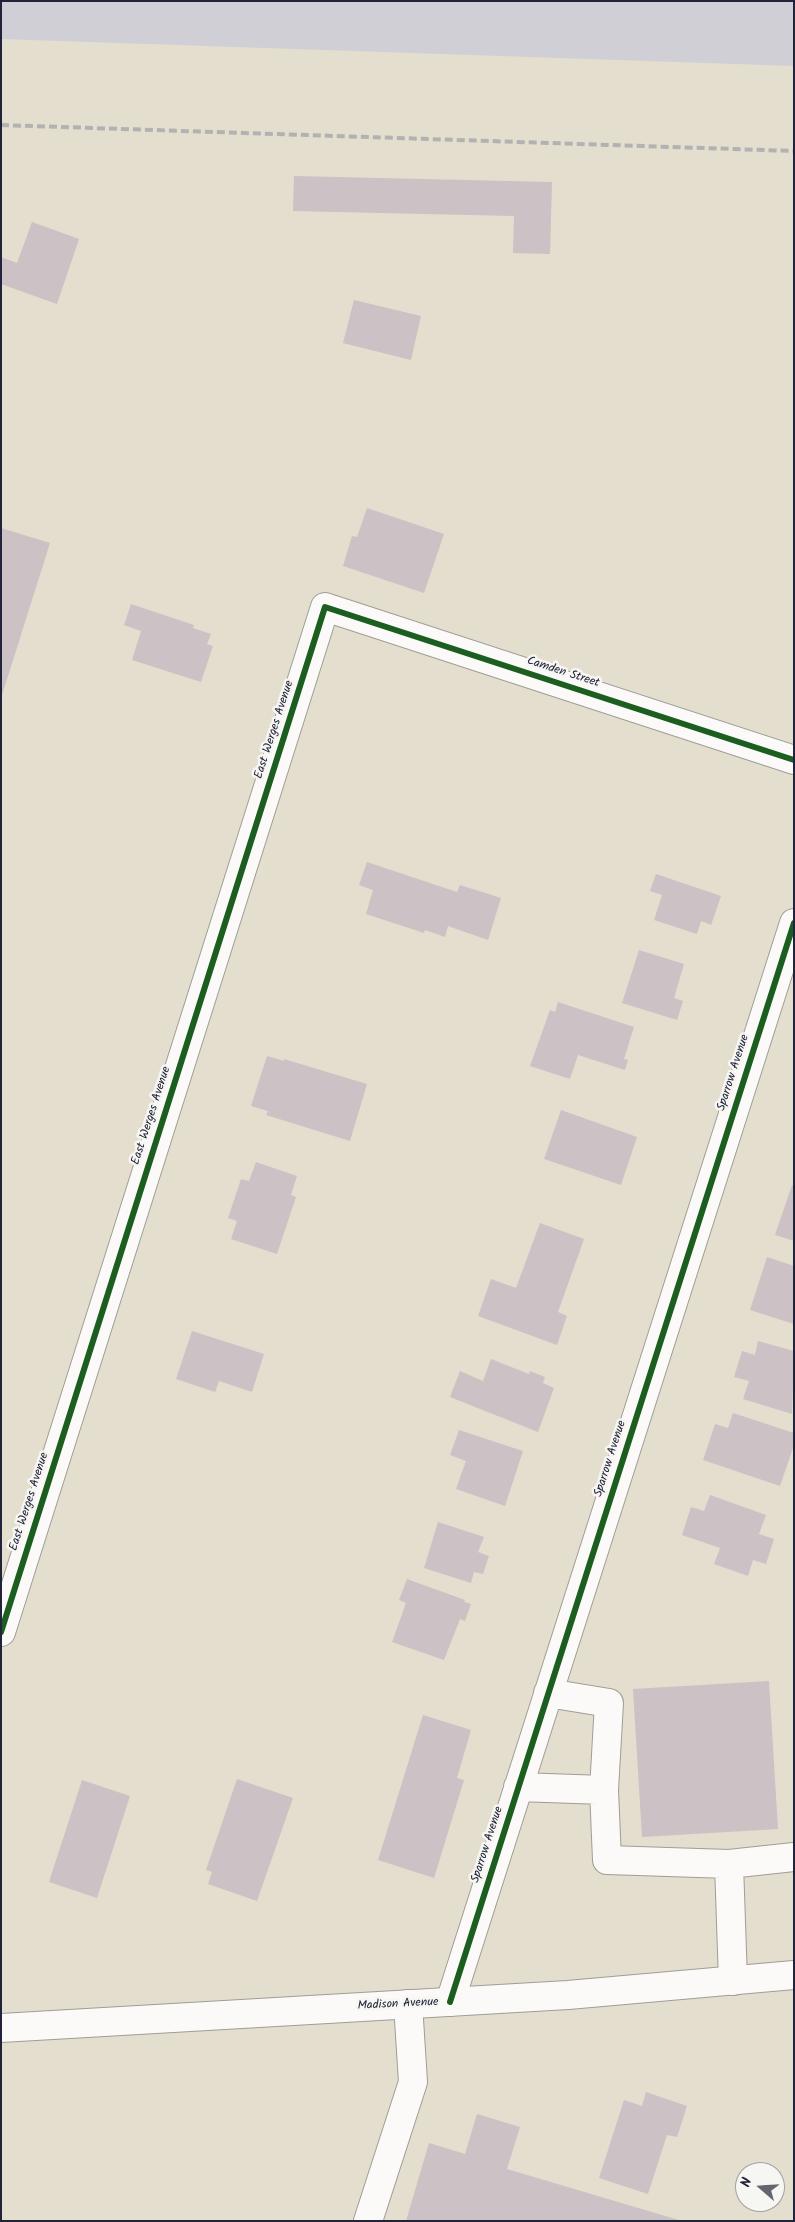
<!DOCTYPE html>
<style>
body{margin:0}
#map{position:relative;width:795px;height:2222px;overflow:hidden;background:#e4dece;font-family:Kalam,sans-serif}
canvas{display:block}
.frame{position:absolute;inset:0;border:2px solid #22223b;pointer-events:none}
.north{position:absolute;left:735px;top:2162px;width:50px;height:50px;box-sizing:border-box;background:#f6f6f2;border:1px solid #a1a1a9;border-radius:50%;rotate:289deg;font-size:14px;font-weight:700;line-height:20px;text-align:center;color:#22223b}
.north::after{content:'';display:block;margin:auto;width:18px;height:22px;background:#66646e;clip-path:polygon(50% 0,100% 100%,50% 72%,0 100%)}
</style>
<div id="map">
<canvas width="795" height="2222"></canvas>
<div class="frame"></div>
<div class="north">N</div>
</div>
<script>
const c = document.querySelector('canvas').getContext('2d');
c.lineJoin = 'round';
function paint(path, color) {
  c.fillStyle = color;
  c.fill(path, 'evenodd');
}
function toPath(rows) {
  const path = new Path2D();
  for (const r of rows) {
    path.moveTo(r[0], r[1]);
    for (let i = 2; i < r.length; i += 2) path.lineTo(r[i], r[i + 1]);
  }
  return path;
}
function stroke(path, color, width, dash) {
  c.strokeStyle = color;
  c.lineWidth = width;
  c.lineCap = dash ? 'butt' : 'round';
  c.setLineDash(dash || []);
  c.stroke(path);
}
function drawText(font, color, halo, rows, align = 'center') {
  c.font = font + ' Kalam,sans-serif';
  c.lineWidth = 5;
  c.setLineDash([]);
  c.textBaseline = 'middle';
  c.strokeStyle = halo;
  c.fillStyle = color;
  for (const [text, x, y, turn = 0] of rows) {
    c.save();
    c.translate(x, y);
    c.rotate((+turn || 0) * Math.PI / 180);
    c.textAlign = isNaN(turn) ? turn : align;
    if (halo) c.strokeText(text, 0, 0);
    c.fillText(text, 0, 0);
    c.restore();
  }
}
const industrial = toPath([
 [1,1,794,1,794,66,1,39]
]);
const building = toPath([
 [294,176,552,182,550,254,513,253,514,216,293,211],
 [32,222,79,239,57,304,1,284,1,257,17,263],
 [354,300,421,316,411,360,343,343],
 [367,508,444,534,424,593,343,566,352,536,357,537],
 [1,528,50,543,2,695,1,695],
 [131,604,194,625,193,628,211,634,207,644,213,646,201,682,132,660,141,631,124,625],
 [367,862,457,892,460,885,501,898,488,940,448,926,445,937,425,930,424,933,366,914,373,890,359,885],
 [656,874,721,896,711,925,701,921,697,934,654,920,662,895,650,891],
 [639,950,684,964,674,998,683,1001,677,1020,622,1003],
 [558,1002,634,1027,624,1059,628,1060,625,1070,578,1055,570,1079,530,1066,550,1010,555,1012],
 [267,1056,284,1061,284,1059,367,1084,350,1141,266,1115,268,1111,251,1106],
 [561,1110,637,1137,621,1185,544,1159],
 [256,1162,297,1176,291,1195,296,1197,277,1254,231,1239,237,1221,228,1218,241,1179,249,1181],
 [792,1185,794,1186,794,1241,775,1235],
 [540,1223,584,1239,558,1312,567,1316,557,1345,478,1316,491,1279,516,1288],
 [767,1257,794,1266,794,1324,750,1310],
 [192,1331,264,1354,252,1392,219,1381,215,1392,176,1379],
 [758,1341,794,1351,792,1414,743,1399,749,1381,734,1377,742,1351,755,1355],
 [491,1359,529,1374,530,1371,545,1377,543,1383,554,1388,538,1432,450,1397,460,1371,483,1381],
 [733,1413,794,1433,794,1445,780,1486,703,1460,715,1424,728,1428],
 [459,1430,523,1451,505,1506,456,1489,466,1461,450,1455],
 [710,1495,766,1515,759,1534,774,1539,766,1564,753,1560,748,1576,714,1564,720,1548,682,1535,691,1507,704,1511],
 [438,1522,484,1537,478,1552,489,1556,483,1574,474,1572,471,1583,424,1568],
 [407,1579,465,1600,464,1602,471,1604,465,1621,460,1619,444,1660,392,1642,406,1603,399,1600],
 [769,1681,778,1829,642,1837,633,1689],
 [423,1715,471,1730,457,1778,464,1780,434,1878,378,1860],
 [237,1779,293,1798,257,1901,208,1884,212,1872,206,1870],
 [82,1780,130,1796,97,1898,49,1882],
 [646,2092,687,2106,677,2137,667,2135,648,2194,599,2178,624,2100,642,2106],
 [477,2114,520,2127,507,2169,682,2221,406,2221,429,2143,465,2154]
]);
const minor = toPath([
 [1,1632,325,607,794,760],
 [548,1693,609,1703,604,1790],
 [518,1787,604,1790,607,1860,729,1864,733,1981],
 [729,1864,794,1857],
 [450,2002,794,923],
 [368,2221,413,2082,408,2004]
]);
const major = toPath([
 [1,2028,568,1995,794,1975]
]);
const rail = toPath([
 [1,125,794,151]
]);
const cycleway = toPath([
 [1,1632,325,607,794,760],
 [450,2002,794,923]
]);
const streetNames = [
 ["Camden Street",563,673,18],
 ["East Werges Avenue",275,730,-72],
 ["Sparrow Avenue",734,1073,-72],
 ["East Werges Avenue",152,1116,-72],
 ["Sparrow Avenue",611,1459,-72],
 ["East Werges Avenue",30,1502,-72],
 ["Sparrow Avenue",488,1845,-72],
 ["Madison Avenue",398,2005,-3]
];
paint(industrial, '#d0cfd6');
paint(building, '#ccc1c4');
stroke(minor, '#a09d96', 30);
stroke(major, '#a09d96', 30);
stroke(minor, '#fbfaf8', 28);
stroke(major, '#fbfaf8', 28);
stroke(rail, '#b3b2b3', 4, [8, 4]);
stroke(cycleway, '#1b5e20', 6);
drawText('12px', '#22223b', '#f6f6f2', streetNames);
</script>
